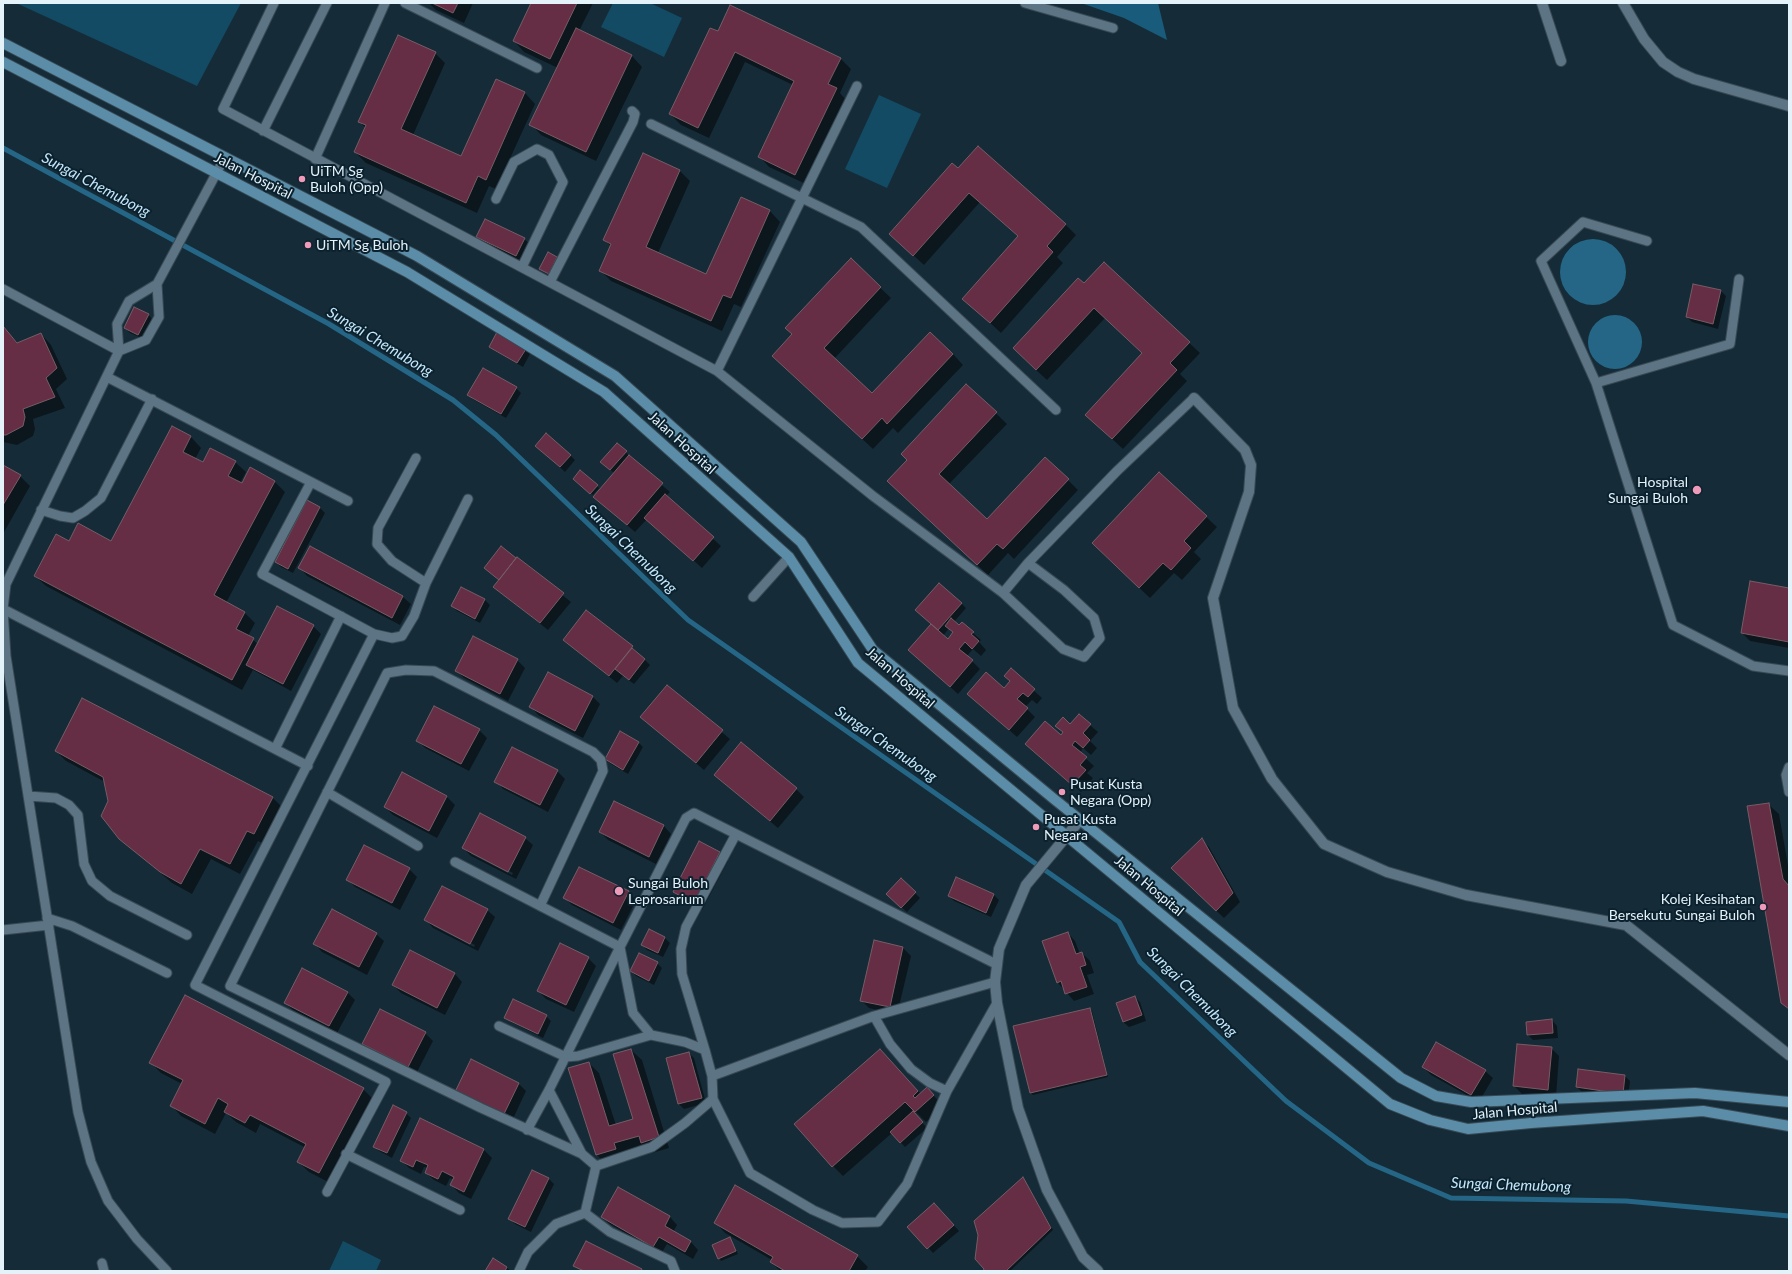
<!DOCTYPE html>
<style>
body{margin:0}
#map{position:relative;width:1792px;height:1274px;overflow:hidden;background:#152c38;font-family:Lato,sans-serif}
canvas{display:block}
.frame{position:absolute;inset:0;border:4px solid #e4f2fa;pointer-events:none}
</style>
<div id="map">
<canvas width="1792" height="1274"></canvas>
<div class="frame"></div>
</div>
<script>
const c = document.querySelector('canvas').getContext('2d');
c.lineJoin = 'round';
function paint(path, color) {
  c.fillStyle = color;
  c.fill(path, 'evenodd');
}
function toPath(rows) {
  const path = new Path2D();
  for (const r of rows) {
    if (r.length === 3) {
      path.moveTo(r[0] + r[2], r[1]);
      path.arc(r[0], r[1], r[2], 0, 2 * Math.PI);
      continue;
    }
    path.moveTo(r[0], r[1]);
    for (let i = 2; i < r.length; i += 2) path.lineTo(r[i], r[i + 1]);
  }
  return path;
}
function stroke(path, color, width, dash) {
  c.strokeStyle = color;
  c.lineWidth = width;
  c.lineCap = dash ? 'butt' : 'round';
  c.setLineDash(dash || []);
  c.stroke(path);
}
function drawText(font, color, halo, rows, align = 'center') {
  c.font = font + ' Lato,sans-serif';
  c.lineWidth = 4;
  c.setLineDash([]);
  c.textBaseline = 'middle';
  c.strokeStyle = halo;
  c.fillStyle = color;
  for (const [text, x, y, turn = 0] of rows) {
    c.save();
    c.translate(x, y);
    c.rotate((+turn || 0) * Math.PI / 180);
    c.textAlign = isNaN(turn) ? turn : align;
    if (halo) c.strokeText(text, 0, 0);
    c.fillText(text, 0, 0);
    c.restore();
  }
}
const green = toPath([
 [16,3,241,3,197,86],
 [613,3,650,3,682,18,664,57,601,27],
 [879,95,921,114,887,188,845,169],
 [343,1241,381,1260,376,1271,329,1271]
]);
const forest = toPath([
 [1081,3,1158,3,1167,40,1124,18]
]);
const water = toPath([
 [1593,272,33],
 [1615,342,27]
]);
const shadow = toPath([
 [429,3,473,3,464,23,436,10],
 [532,3,593,3,579,31,632,56,642,67,596,161,541,135,531,124,558,68,524,52,514,41],
 [718,33,841,59,851,69,840,93,846,100,806,184,769,167,759,156,793,85,745,62,709,138,681,125,670,114],
 [435,53,445,63,413,135,462,157,496,80,525,93,535,104,496,189,489,186,477,213,366,163,355,152,366,128,359,122],
 [643,154,680,171,690,181,658,253,706,275,741,199,770,211,780,222,741,307,734,304,722,331,611,281,600,270,611,246,604,240],
 [959,169,1066,225,1076,235,1057,257,1063,263,1001,333,964,299,1019,237,980,202,924,265,890,234],
 [485,220,524,239,530,244,522,261,482,242,477,237],
 [548,254,559,260,551,276,540,269],
 [851,260,891,298,834,359,872,394,953,354,963,365,898,433,893,428,873,449,783,366,793,334],
 [1104,263,1200,353,1180,374,1187,381,1123,449,1097,425,1143,354,1105,318,1047,380,1024,359,1084,285],
 [1694,285,1721,291,1726,296,1718,329,1692,322,1687,317],
 [148,314,153,320,144,339,130,333,125,328],
 [3,327,18,343,41,334,51,345,67,379,56,389,65,408,33,419,35,429,33,436,17,445,3,442],
 [490,346,525,349,530,354,523,367,495,351],
 [967,385,1007,424,949,484,988,520,1068,480,1078,490,1014,559,1008,553,988,575,899,492,909,460],
 [516,388,521,393,506,418,474,400,469,395],
 [173,428,191,437,201,448,195,459,203,464,235,462,246,472,240,483,275,482,285,492,226,603,245,613,255,623,248,636,258,644,313,626,321,634,291,691,253,670,242,690,46,586,35,576,69,542,112,542],
 [542,450,570,455,575,460,565,472],
 [626,452,630,458,670,492,666,496,721,546,702,568,647,519,635,532,594,497,600,490,599,488,593,495,574,479,597,486,600,489,614,473,607,467],
 [3,466,20,476,30,486,3,534],
 [1159,473,1217,527,1194,552,1201,559,1182,580,1174,573,1150,598,1103,554],
 [308,502,320,508,325,513,293,573,281,567,276,562],
 [311,548,403,597,411,604,400,625,307,576,300,568],
 [501,548,516,559,517,558,571,602,548,630,494,587,499,580,485,568],
 [462,588,485,600,490,605,480,623,457,611,452,606],
 [1789,589,1789,648,1750,641,1742,633],
 [961,603,966,608,954,622,960,627,973,633,981,640,979,642,986,650,981,656,973,649,967,656,980,669,958,694,909,650,932,624,916,610],
 [949,628,954,633,948,640,943,636],
 [587,611,632,647,650,665,634,684,623,676,617,683,564,640],
 [517,660,525,668,508,701,464,678,456,671],
 [1011,670,1042,698,1037,704,1032,700,1025,707,1035,717,1017,737,976,701,1004,689,1011,682,1005,676],
 [667,686,730,739,704,770,641,717],
 [592,696,600,704,583,738,538,715,531,707],
 [83,699,273,798,283,808,264,844,258,841,240,874,211,859,192,894,172,883,120,838,109,801,105,782,66,761,56,751],
 [1071,725,1090,725,1098,732,1090,741,1097,748,1091,755,1083,748,1080,753,1094,766,1087,773,1093,778,1081,792,1026,744,1061,736],
 [479,730,487,738,469,771,425,748,417,740],
 [638,742,643,747,628,774,611,764,606,759],
 [557,771,565,779,548,812,503,789,496,781],
 [403,774,447,797,455,805,437,838,393,815,385,807],
 [723,782,796,789,804,797,778,828],
 [615,802,664,826,671,834,656,864,608,840,600,832],
 [1768,804,1779,814,1789,871,1789,1009,1782,1002],
 [525,838,533,845,516,879,471,856,463,848],
 [471,852,513,873,512,875,471,854],
 [1202,840,1209,847,1240,902,1224,918,1180,876],
 [699,842,720,853,728,861,702,910,682,899,674,891],
 [409,869,417,877,400,910,355,887,347,879],
 [901,879,920,898,907,912,892,899],
 [628,892,636,900,621,930,572,905,565,898],
 [994,895,999,900,991,917,954,901,949,896],
 [487,910,495,917,478,951,433,928,426,920],
 [433,924,475,945,474,947,433,926],
 [650,930,665,938,670,943,663,957,647,950,642,945],
 [1068,933,1075,941,1080,954,1082,953,1090,961,1094,973,1087,975,1094,994,1074,1001,1058,983],
 [376,934,384,941,367,975,322,952,315,944],
 [903,948,911,956,897,1015,869,1008,861,1000],
 [410,951,455,974,462,982,445,1015,401,993,393,985],
 [588,958,596,966,574,1012,546,999,538,991],
 [657,963,662,968,654,985,636,976,631,971],
 [347,992,355,1000,337,1033,293,1010,285,1003],
 [1135,997,1140,1002,1146,1021,1129,1027,1123,1022],
 [1090,1009,1092,1011,1108,1077,1033,1095,1030,1092],
 [546,1016,551,1021,543,1038,511,1022,506,1017],
 [1552,1020,1557,1026,1558,1038,1533,1040,1528,1035],
 [425,1033,433,1041,416,1074,371,1051,363,1044],
 [1551,1048,1559,1056,1556,1097,1522,1094,1514,1086],
 [631,1050,642,1060,669,1148,652,1153,646,1147,607,1165,597,1155,569,1069,589,1063,599,1073,616,1125,635,1119],
 [689,1053,694,1058,706,1103,684,1109,679,1104],
 [890,1061,921,1094,927,1089,944,1106,926,1122,916,1112,914,1114,927,1128,905,1147,892,1133,843,1176,833,1166],
 [150,1062,363,1089,373,1099,330,1183,309,1172,298,1162,306,1148,260,1124,256,1133,236,1122,226,1113,215,1134,181,1116,171,1105,182,1084,161,1073],
 [1423,1067,1485,1071,1493,1078,1479,1102,1431,1075],
 [1579,1070,1625,1076,1630,1081,1628,1098,1582,1092,1577,1087],
 [518,1083,526,1091,511,1123,464,1099],
 [406,1113,411,1118,392,1158,379,1151,374,1146],
 [421,1120,484,1150,492,1158,471,1199,459,1193,451,1185,454,1180,450,1178,446,1186,434,1180,426,1173,428,1168,424,1167,421,1174,409,1168,401,1160],
 [533,1171,549,1179,554,1184,531,1232,515,1224,510,1219],
 [1023,1178,1053,1230,1010,1271,984,1271],
 [618,1188,670,1217,677,1225,673,1232,691,1242,698,1250,693,1259,667,1244,661,1254,610,1224,602,1217],
 [939,1209,959,1231,933,1253,909,1227],
 [715,1222,857,1256,868,1267,865,1271,780,1271,771,1262,772,1260,725,1233],
 [730,1238,738,1254,721,1261,719,1258],
 [507,1267,510,1271,486,1271]
]);
const stream = toPath([
 [3,148,329,324,453,400,496,435,688,620,1119,922,1140,962,1286,1101,1369,1163,1451,1198,1626,1201,1789,1216]
]);
const building = toPath([
 [432,3,458,3,453,13,432,3],
 [531,3,577,3,550,59,513,41,531,3],
 [730,5,841,58,828,84,837,88,795,175,758,157,794,81,735,52,698,128,669,114,710,28,718,31,730,5],
 [576,28,632,55,586,152,529,125,576,28],
 [398,35,436,52,401,129,461,156,496,79,525,92,486,180,478,176,466,203,354,152,366,125,358,122,398,35],
 [978,146,1066,224,1047,246,1053,252,990,323,962,299,1018,236,969,193,913,256,889,234,952,163,958,168,978,146],
 [643,153,680,170,646,247,706,274,741,197,770,210,731,298,723,295,711,321,599,271,611,244,603,240,643,153],
 [485,219,525,238,516,256,476,237,485,219],
 [548,252,557,257,549,274,539,269,548,252],
 [851,258,881,287,824,348,872,393,930,332,953,354,887,424,882,418,862,439,772,356,792,334,785,328,851,258],
 [1104,262,1190,342,1170,363,1177,370,1112,439,1085,415,1142,353,1094,308,1036,370,1013,348,1078,278,1084,283,1104,262],
 [1693,284,1721,290,1713,324,1686,317,1693,284],
 [134,307,149,314,138,335,124,328,134,307],
 [3,326,17,343,41,333,57,368,46,378,55,397,23,409,25,417,23,426,6,435,3,435,3,326],
 [497,332,526,349,517,363,489,347,497,332],
 [483,368,517,387,501,414,467,395,483,368],
 [966,384,997,412,939,474,987,519,1045,457,1069,479,1003,549,997,544,977,565,887,481,907,460,901,454,966,384],
 [172,426,191,436,183,452,203,462,210,448,236,461,228,476,242,483,250,467,275,481,214,595,245,612,236,629,254,638,232,680,34,576,56,534,69,541,78,523,111,541,172,426],
 [546,433,571,455,560,467,535,446,546,433],
 [617,443,627,451,610,470,600,462,617,443],
 [629,455,663,483,627,525,593,497,629,455],
 [3,465,21,475,3,505,3,465],
 [580,470,598,485,590,494,573,479,580,470],
 [1159,472,1207,516,1184,541,1191,548,1171,570,1163,563,1139,588,1092,543,1159,472],
 [665,494,714,537,693,561,644,518,665,494],
 [307,500,320,507,288,569,275,562,307,500],
 [310,546,403,596,392,618,298,568,310,546],
 [501,546,516,558,499,580,484,568,501,546],
 [517,557,564,593,540,623,493,587,517,557],
 [1750,581,1789,588,1789,642,1741,633,1750,581],
 [939,583,962,603,938,630,915,610,939,583],
 [461,587,485,599,475,619,451,606,461,587],
 [277,606,314,625,283,684,246,665,277,606],
 [586,610,633,646,609,676,563,640,586,610],
 [951,618,959,625,962,622,974,632,971,634,979,641,972,649,965,642,959,649,973,660,950,687,908,650,931,624,948,639,953,632,945,626,951,618],
 [473,636,518,659,500,694,455,671,473,636],
 [632,648,645,659,629,680,615,669,632,648],
 [1011,668,1035,689,1028,697,1023,693,1017,699,1028,708,1009,730,967,694,986,672,1004,688,1010,681,1004,676,1011,668],
 [548,672,593,696,575,731,529,707,548,672],
 [667,685,723,730,696,763,640,717,667,685],
 [82,698,273,797,254,834,247,831,230,864,200,849,181,884,160,872,119,839,101,816,108,801,103,777,55,751,82,698],
 [434,706,480,729,461,764,416,741,434,706],
 [1079,714,1091,724,1083,733,1090,740,1083,748,1075,741,1072,745,1087,757,1080,765,1086,770,1072,785,1025,744,1045,721,1061,735,1063,732,1055,726,1063,717,1070,724,1079,714],
 [620,731,639,742,623,770,605,759,620,731],
 [741,742,797,788,770,821,714,775,741,742],
 [512,747,558,770,540,805,494,782,512,747],
 [402,772,447,796,429,831,384,807,402,772],
 [614,801,664,825,649,857,599,832,614,801],
 [1769,803,1783,879,1789,886,1789,1009,1781,1003,1747,806,1769,803],
 [480,813,526,837,508,872,462,848,480,813],
 [1202,838,1233,893,1216,911,1171,868,1202,838],
 [699,841,720,852,694,903,673,892,699,841],
 [364,845,410,868,392,903,346,880,364,845],
 [579,867,629,891,613,923,563,898,579,867],
 [956,877,994,894,986,913,948,896,956,877],
 [901,878,916,892,901,908,886,894,901,878],
 [442,886,488,909,470,944,424,920,442,886],
 [332,909,377,933,359,967,313,944,332,909],
 [649,929,665,937,658,953,641,945,649,929],
 [1068,932,1076,954,1082,952,1086,965,1080,967,1087,987,1065,994,1061,981,1057,983,1042,941,1068,932],
 [874,940,903,947,890,1007,860,1001,874,940],
 [560,943,589,957,566,1005,537,991,560,943],
 [410,950,455,973,437,1008,392,985,410,950],
 [639,953,658,962,649,981,630,971,639,953],
 [302,968,348,992,329,1026,284,1003,302,968],
 [185,995,364,1088,319,1173,297,1162,306,1144,250,1115,245,1123,224,1112,228,1104,218,1098,205,1124,170,1106,183,1080,149,1063,185,995],
 [1135,996,1142,1015,1123,1022,1116,1003,1135,996],
 [513,999,547,1015,538,1034,504,1018,513,999],
 [1090,1008,1107,1075,1030,1093,1013,1026,1090,1008],
 [380,1009,426,1032,408,1067,362,1044,380,1009],
 [1552,1019,1553,1033,1527,1035,1526,1022,1552,1019],
 [1436,1042,1486,1070,1471,1095,1422,1067,1436,1042],
 [1517,1044,1552,1047,1548,1090,1513,1086,1517,1044],
 [631,1049,659,1137,641,1143,639,1136,614,1143,616,1149,596,1155,568,1068,589,1062,609,1126,633,1119,613,1054,631,1049],
 [880,1049,918,1091,913,1096,915,1098,927,1087,934,1095,915,1112,905,1102,832,1167,794,1124,880,1049],
 [689,1052,702,1098,678,1104,666,1058,689,1052],
 [471,1059,519,1083,503,1116,455,1092,471,1059],
 [1578,1069,1625,1075,1623,1094,1576,1087,1578,1069],
 [393,1105,407,1112,387,1153,373,1147,393,1105],
 [913,1111,923,1122,900,1143,890,1132,913,1111],
 [420,1118,484,1149,464,1192,450,1185,454,1177,442,1171,438,1179,425,1173,428,1165,416,1160,413,1167,400,1161,420,1118],
 [532,1170,549,1178,525,1227,508,1219,532,1170],
 [1023,1177,1051,1228,1006,1271,983,1271,984,1269,975,1259,978,1235,974,1221,1023,1177],
 [735,1185,858,1255,849,1271,785,1271,770,1262,773,1257,714,1223,735,1185],
 [618,1187,670,1216,665,1226,691,1241,685,1252,659,1237,653,1247,601,1217,618,1187],
 [934,1203,954,1225,927,1249,907,1227,934,1203],
 [730,1237,736,1251,718,1259,712,1245,730,1237],
 [586,1241,642,1269,641,1271,584,1271,573,1266,586,1241],
 [493,1258,507,1267,505,1271,485,1271,493,1258]
]);
const service = toPath([
 [274,3,223,109,717,371,873,496,1003,593,1063,649,1084,657,1100,638,1094,618,1064,590,1028,563],
 [405,3,537,68],
 [1025,3,1113,28],
 [651,124,861,227,1056,410],
 [263,131,327,3],
 [315,159,385,3],
 [496,199,514,162,537,149,549,155,563,182,522,267],
 [1647,241,1583,222,1541,261,1596,383,1673,625,1753,666,1789,671],
 [550,282,633,122,635,114,632,111],
 [157,284,129,301,117,324,119,351,6,584,3,609,6,656,78,1112,91,1162,108,1201,137,1239,167,1271],
 [3,289,119,351],
 [119,351,146,340,159,317,157,284,225,157],
 [717,371,857,86],
 [107,377,348,501],
 [1596,383,1730,344,1739,279],
 [416,458,378,528,377,544,392,561,426,583],
 [311,482,262,574,374,634,392,638,402,636,414,616,426,583,468,499],
 [41,510,60,516,73,518,85,511,101,498,152,399],
 [1003,593,1028,563,1117,471,1194,398],
 [753,597,789,557],
 [3,609,308,766],
 [275,749,341,616],
 [1789,767,1786,775,1789,792],
 [327,792,418,846],
 [28,796,56,798,69,805,78,815,84,864,92,881,110,896,187,935],
 [455,862,620,947,633,1013,651,1035],
 [540,906,603,771,601,760,593,752,434,671,406,670,387,673,230,986,481,1108,582,1154,596,1166],
 [47,918,72,926,167,973],
 [3,930,49,925],
 [874,1016,890,1044,911,1069,930,1083,947,1091],
 [499,1026,566,1057,578,1056,651,1035,685,1042,705,1050,712,1076,713,1099,750,1173,813,1210,842,1223,878,1222,907,1184,947,1091,997,1003],
 [705,1050,682,974,681,949,686,927,736,834],
 [712,1076,874,1016,995,982],
 [549,1090,582,1154],
 [527,1130,549,1090,620,947,686,818,694,813,996,964],
 [346,1154,460,1210],
 [596,1166,585,1213,610,1232,671,1261,675,1271],
 [596,1166,652,1147,685,1123,713,1099],
 [327,1192,386,1082,195,985,374,634],
 [102,1263,104,1271],
 [519,1271,528,1252,556,1224,585,1213]
]);
const minor = toPath([
 [1542,3,1561,61],
 [1623,3,1644,39,1663,62,1678,72,1694,79,1789,106],
 [1194,398,1245,450,1251,465,1249,492,1213,598,1233,708,1272,779,1324,844,1387,872,1466,895,1626,925,1789,1055],
 [1080,820,1026,885,999,949,995,982,997,1003,1018,1108,1047,1190,1083,1257,1098,1271]
]);
const secondary = toPath([
 [3,43,417,256,615,376,801,542,873,650,1054,799,1401,1078,1436,1096,1471,1102,1695,1093,1789,1102],
 [3,62,407,272,604,392,789,557,858,663,1390,1104,1430,1120,1468,1129,1531,1123,1703,1111,1789,1126]
]);
const markers = [
 [302,179,4,"#ef9ab8"],
 [308,245,4,"#ef9ab8"],
 [1697,490,5,"#ef9ab8"],
 [1062,792,4,"#ef9ab8"],
 [1036,827,4,"#ef9ab8"],
 [619,891,5,"#ef9ab8"],
 [1763,907,4,"#ef9ab8"]
];
const poiNames = [
 ["UiTM Sg",310,171],
 ["Buloh (Opp)",310,187],
 ["UiTM Sg Buloh",316,245],
 ["Hospital",1688,482,"right"],
 ["Sungai Buloh",1688,498,"right"],
 ["Pusat Kusta",1070,784],
 ["Negara (Opp)",1070,800],
 ["Pusat Kusta",1044,819],
 ["Negara",1044,835],
 ["Sungai Buloh",628,883],
 ["Leprosarium",628,899],
 ["Kolej Kesihatan",1755,899,"right"],
 ["Bersekutu Sungai Buloh",1755,915,"right"]
];
const streetNames = [
 ["Jalan Hospital",253,176,27],
 ["Jalan Hospital",682,443,42],
 ["Jalan Hospital",900,678,41],
 ["Jalan Hospital",1149,886,40],
 ["Jalan Hospital",1515,1111,-5]
];
const waterNames = [
 ["Sungai Chemubong",96,185,28],
 ["Sungai Chemubong",380,342,31],
 ["Sungai Chemubong",631,549,44],
 ["Sungai Chemubong",886,744,35],
 ["Sungai Chemubong",1192,992,45],
 ["Sungai Chemubong",1511,1185,2]
];
paint(green, '#134a64');
paint(forest, '#195b7b');
paint(water, '#256686');
paint(shadow, '#0007');
stroke(stream, '#256686', 5);
paint(building, '#652e44');
stroke(building, '#775c65', 1);
stroke(service, '#374954', 11);
stroke(minor, '#374954', 12);
stroke(secondary, '#374954', 12);
stroke(service, '#5c7483', 9);
stroke(minor, '#5c7483', 10);
stroke(secondary, '#5b8da8', 10);
for (const [x, y, r, color] of markers) {
  const dot = new Path2D();
  dot.arc(x, y, r, 0, 2 * Math.PI);
  c.fillStyle = color;
  c.fill(dot);
  stroke(dot, '#0b222e', 1.5);
}
drawText('14px', '#e4f2fa', '#0b222e', poiNames, 'left');
drawText('14px', '#e4f2fa', '#0b222e', streetNames);
drawText('italic 15px', '#c5e7fc', '#0b222e', waterNames);
</script>
